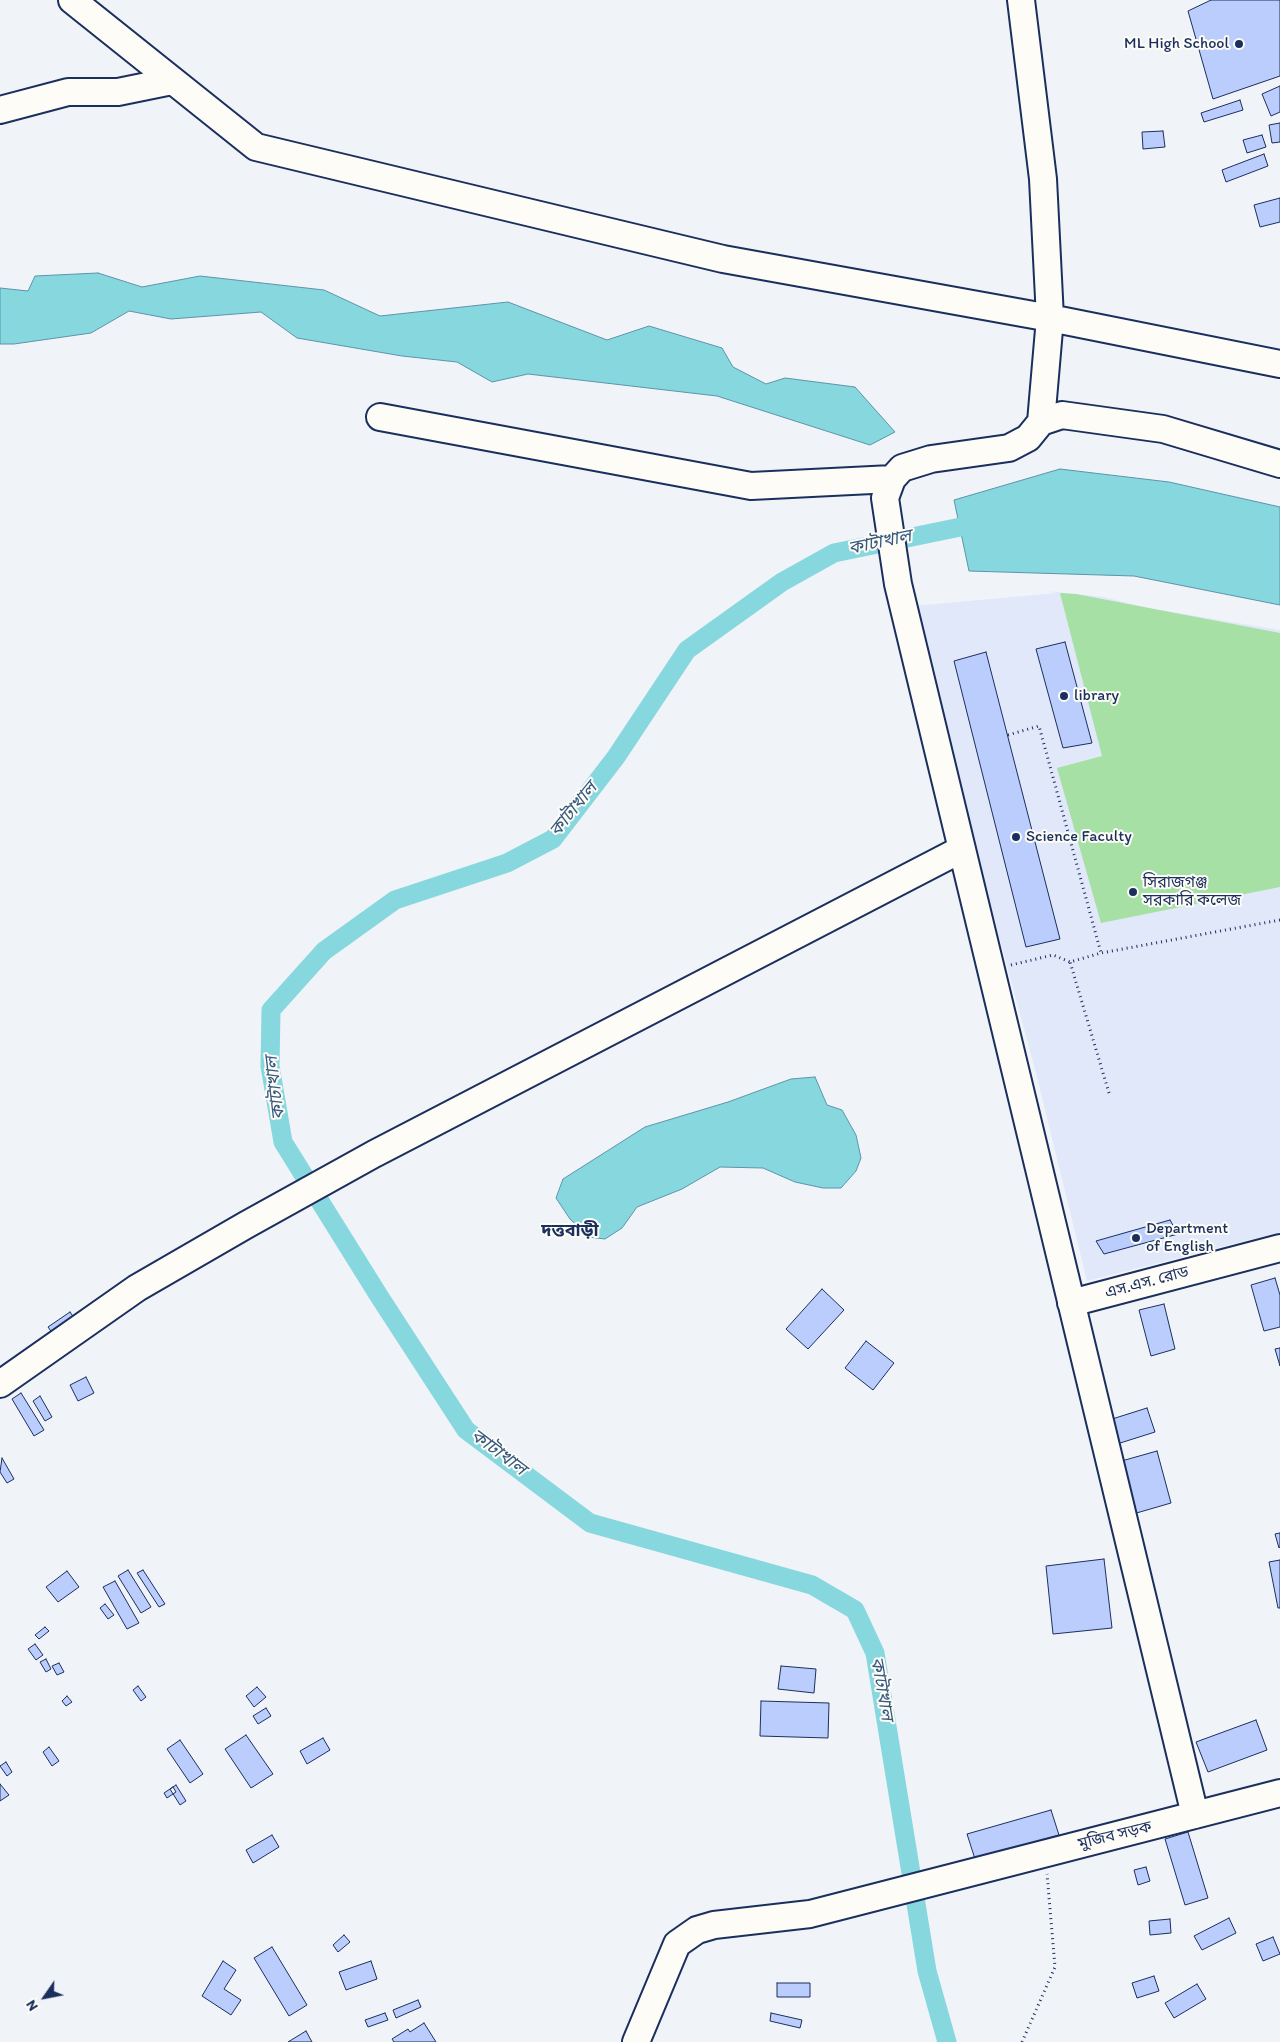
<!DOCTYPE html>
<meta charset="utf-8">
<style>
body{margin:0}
#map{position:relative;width:1280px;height:2042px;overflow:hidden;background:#f0f3f8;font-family:Itim,sans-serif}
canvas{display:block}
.north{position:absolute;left:20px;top:1972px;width:50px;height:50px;-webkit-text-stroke:4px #fdfcf7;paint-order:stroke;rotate:237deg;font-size:14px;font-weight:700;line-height:20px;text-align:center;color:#1b2f5e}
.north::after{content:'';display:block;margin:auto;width:18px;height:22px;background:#1b2f5e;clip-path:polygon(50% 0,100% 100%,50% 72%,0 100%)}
</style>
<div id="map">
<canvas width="1280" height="2042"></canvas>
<div class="north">N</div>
</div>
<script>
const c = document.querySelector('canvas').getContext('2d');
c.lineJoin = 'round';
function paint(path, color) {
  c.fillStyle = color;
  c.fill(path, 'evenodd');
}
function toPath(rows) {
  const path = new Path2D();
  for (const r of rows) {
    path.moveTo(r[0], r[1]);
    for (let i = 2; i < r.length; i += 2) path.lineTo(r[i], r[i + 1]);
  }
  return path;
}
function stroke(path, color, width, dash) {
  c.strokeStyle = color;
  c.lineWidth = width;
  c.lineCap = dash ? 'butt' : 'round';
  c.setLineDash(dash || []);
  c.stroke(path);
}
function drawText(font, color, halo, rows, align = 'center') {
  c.font = font + ' Itim,"Noto Sans Bengali",sans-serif';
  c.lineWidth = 4;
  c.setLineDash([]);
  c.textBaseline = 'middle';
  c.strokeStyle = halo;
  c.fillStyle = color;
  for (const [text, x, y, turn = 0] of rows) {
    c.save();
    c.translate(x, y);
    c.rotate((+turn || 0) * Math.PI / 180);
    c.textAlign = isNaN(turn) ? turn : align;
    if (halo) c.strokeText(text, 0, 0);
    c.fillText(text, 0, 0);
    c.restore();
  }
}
const built = toPath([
 [1047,591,1104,597,1147,608,1280,630,1280,1232,1087,1281,1037,1077,964,806,914,606,1057,593]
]);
const green = toPath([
 [1060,593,1076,594,1280,633,1280,887,1101,923,1057,768,1102,756]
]);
const water = toPath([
 [98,273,142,287,200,276,324,290,380,316,508,302,607,340,649,326,722,348,733,367,766,384,785,378,855,387,895,432,870,445,717,396,528,374,492,382,457,362,402,356,297,338,261,312,171,319,129,311,91,333,14,344,0,344,0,288,28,291,35,276,98,273],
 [1060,469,1169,482,1280,507,1280,605,1134,576,969,571,954,500,1060,469],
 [815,1077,827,1105,842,1110,856,1135,861,1158,856,1171,841,1188,823,1188,795,1182,763,1168,720,1167,682,1189,637,1207,622,1228,605,1239,589,1237,570,1219,556,1198,563,1179,645,1127,728,1102,791,1079,815,1077]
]);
const canal = toPath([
 [947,2042,927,1971,875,1653,855,1610,812,1585,590,1523,466,1430,379,1296,283,1142,270,1066,271,1010,324,951,395,900,507,863,553,839,616,757,687,650,782,582,834,553,985,522]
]);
const building = toPath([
 [1211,0,1280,0,1280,76,1213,99,1188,11,1211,0],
 [1280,86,1280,112,1271,116,1262,94,1280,86],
 [1240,100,1243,110,1204,122,1201,113,1240,100],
 [1280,123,1280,142,1272,143,1269,125,1280,123],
 [1163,131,1165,147,1143,149,1142,132,1163,131],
 [1262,135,1266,147,1247,153,1243,140,1262,135],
 [1264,154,1268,166,1226,182,1222,170,1264,154],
 [1280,198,1280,222,1260,227,1254,205,1280,198],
 [1065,642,1092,743,1063,748,1036,649,1065,642],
 [986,652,1060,939,1026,947,954,661,986,652],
 [1170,1220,1178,1234,1104,1254,1096,1241,1170,1220],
 [1275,1278,1280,1295,1280,1327,1264,1331,1251,1285,1275,1278],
 [822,1289,844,1310,808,1349,786,1329,822,1289],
 [1164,1304,1175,1349,1151,1356,1139,1310,1164,1304],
 [70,1312,77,1322,55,1337,48,1327,70,1312],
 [866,1341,894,1363,873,1390,845,1368,866,1341],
 [1280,1348,1280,1366,1275,1349,1280,1348],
 [86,1377,94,1393,78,1401,70,1385,86,1377],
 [21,1393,44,1430,34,1436,12,1399,21,1393],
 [40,1396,52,1417,45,1421,33,1401,40,1396],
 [1147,1408,1155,1432,1117,1444,1109,1420,1147,1408],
 [1157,1451,1171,1503,1133,1514,1118,1462,1157,1451],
 [2,1458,14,1479,7,1483,0,1472,2,1458],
 [1280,1533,1280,1547,1279,1548,1275,1534,1280,1533],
 [1104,1559,1112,1628,1053,1634,1046,1566,1104,1559],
 [1280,1560,1280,1608,1278,1608,1269,1562,1280,1560],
 [128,1570,151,1607,141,1613,118,1576,128,1570],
 [143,1570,165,1604,159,1607,137,1573,143,1570],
 [67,1571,79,1587,58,1602,46,1587,67,1571],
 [115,1581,139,1623,127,1629,103,1587,115,1581],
 [105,1604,114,1615,108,1619,100,1608,105,1604],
 [45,1627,49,1631,39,1639,35,1635,45,1627],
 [35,1644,43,1655,36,1660,28,1649,35,1644],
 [46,1659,51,1669,46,1672,40,1662,46,1659],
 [59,1663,64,1672,57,1675,52,1666,59,1663],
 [781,1666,816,1669,814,1693,778,1689,781,1666],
 [138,1686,146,1697,141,1701,133,1690,138,1686],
 [257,1687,266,1697,254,1707,246,1696,257,1687],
 [67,1696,72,1702,66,1706,62,1701,67,1696],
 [761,1701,829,1703,828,1738,760,1736,761,1701],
 [266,1708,271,1716,258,1724,253,1716,266,1708],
 [1256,1720,1267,1750,1208,1772,1196,1742,1256,1720],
 [246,1735,273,1774,251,1788,225,1749,246,1735],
 [323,1738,330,1750,307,1764,300,1751,323,1738],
 [180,1740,203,1774,190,1783,167,1749,180,1740],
 [49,1747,59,1761,52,1766,43,1752,49,1747],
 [6,1762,12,1772,7,1776,0,1766,6,1762],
 [0,1784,9,1795,0,1801,0,1784],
 [176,1785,186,1801,180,1805,170,1789,176,1785],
 [173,1787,176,1792,167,1798,164,1793,173,1787],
 [1051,1810,1059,1835,975,1859,967,1834,1051,1810],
 [1188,1832,1208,1898,1185,1905,1165,1839,1188,1832],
 [272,1835,279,1847,253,1863,246,1850,272,1835],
 [1146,1867,1150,1881,1138,1885,1134,1870,1146,1867],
 [1229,1918,1236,1933,1202,1950,1194,1936,1229,1918],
 [1170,1919,1171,1933,1150,1935,1149,1921,1170,1919],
 [344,1935,350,1942,338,1952,333,1945,344,1935],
 [1273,1937,1280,1954,1263,1961,1256,1944,1273,1937],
 [272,1947,307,2005,289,2016,254,1958,272,1947],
 [223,1961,236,1970,224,1989,241,2000,231,2015,202,1996,223,1961],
 [371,1961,377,1979,346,1990,339,1972,371,1961],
 [1154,1976,1159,1991,1137,1998,1132,1983,1154,1976],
 [777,1983,810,1983,810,1997,777,1997,777,1983],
 [1197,1984,1206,1999,1174,2018,1165,2003,1197,1984],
 [418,2000,421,2007,396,2018,393,2010,418,2000],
 [385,2013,388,2020,368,2027,365,2020,385,2013],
 [771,2013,802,2020,800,2028,770,2021,771,2013],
 [424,2023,436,2042,394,2042,392,2039,408,2029,410,2032,424,2023],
 [306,2031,312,2042,288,2042,306,2031]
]);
const path = toPath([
 [1008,735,1039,726,1101,953],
 [1011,965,1053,955,1070,962],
 [1109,1093,1070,962,1101,953,1280,920],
 [1022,2042,1055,1967,1047,1874]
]);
const minor = toPath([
 [72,0,256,147,723,259,1050,318,1280,364],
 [1021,0,1043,179,1050,318,1041,422,1028,438,1009,448,931,459,902,468,892,479,885,498,898,584,1195,1815],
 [0,110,68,92,118,92,172,81],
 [380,417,751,486,892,479],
 [1041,422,1062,415,1163,429,1280,464],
 [1071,1303,1280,1248],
 [0,1384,137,1288,246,1225,374,1154,962,849],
 [636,2042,677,1944,697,1930,714,1925,810,1914,1280,1793]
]);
const markers = [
 [1239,44,5,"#1b2f5e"],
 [1064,696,5,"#1b2f5e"],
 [1016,837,5,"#1b2f5e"],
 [1133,892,5,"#1b2f5e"],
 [1136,1238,5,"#1b2f5e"]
];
const poiNames = [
 ["ML High School",1229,44,"right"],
 ["library",1074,696],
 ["Science Faculty",1026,837],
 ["সিরাজগঞ্জ",1143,883],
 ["সরকারি কলেজ",1143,901],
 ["Department",1146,1229],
 ["of English",1146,1247]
];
const streetNames = [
 ["এস.এস. রোড",1147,1283,-15],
 ["মুজিব সড়ক",1115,1836,-14]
];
const waterNames = [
 ["কাটাখাল",880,543,-12],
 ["কাটাখাল",574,810,-51],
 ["কাটাখাল",276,1088,-97],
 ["কাটাখাল",498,1453,37],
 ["কাটাখাল",881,1689,80]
];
const neighbourhoodNames = [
 ["দত্তবাড়ী",570,1231]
];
paint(built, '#e0e8fa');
paint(green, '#a7e0a4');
paint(water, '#86d7de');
stroke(water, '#5b94ab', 1);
stroke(canal, '#86d7de', 19);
paint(building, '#bbcdfd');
stroke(building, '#1b2f5e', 1);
stroke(minor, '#1b2f5e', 30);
stroke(path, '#1b2f5e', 3, [1, 4]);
stroke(minor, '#fdfcf7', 26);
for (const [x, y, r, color] of markers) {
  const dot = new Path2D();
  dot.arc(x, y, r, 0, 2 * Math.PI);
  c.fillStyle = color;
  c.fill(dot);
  stroke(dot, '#fdfcf7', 2);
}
drawText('16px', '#1b2f5e', '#fdfcf7', poiNames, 'left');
drawText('16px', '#1b2f5e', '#fdfcf7', streetNames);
drawText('italic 18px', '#36597e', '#fdfcf7', waterNames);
drawText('bold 18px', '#1b2f5e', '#fdfcf7', neighbourhoodNames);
</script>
